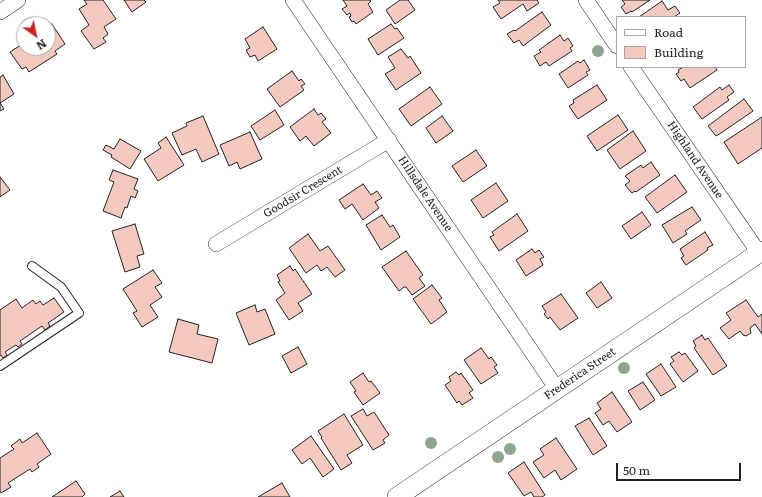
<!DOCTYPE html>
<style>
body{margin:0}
#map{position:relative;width:762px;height:497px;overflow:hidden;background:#fff;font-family:Literata,serif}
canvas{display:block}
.legend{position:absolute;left:616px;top:16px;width:130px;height:52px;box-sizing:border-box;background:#fff;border:1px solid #a7a7a7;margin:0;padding:5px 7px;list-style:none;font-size:12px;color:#222}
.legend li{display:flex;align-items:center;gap:8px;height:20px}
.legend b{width:20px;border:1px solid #a7a7a7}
.north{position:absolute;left:16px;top:16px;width:40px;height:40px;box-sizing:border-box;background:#fff;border:1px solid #a7a7a7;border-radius:50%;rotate:147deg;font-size:11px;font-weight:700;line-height:16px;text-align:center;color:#222}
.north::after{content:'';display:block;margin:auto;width:14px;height:18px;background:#c62828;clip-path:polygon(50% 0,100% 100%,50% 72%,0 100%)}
.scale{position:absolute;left:616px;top:463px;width:125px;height:18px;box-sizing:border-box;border:2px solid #222;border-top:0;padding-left:5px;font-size:12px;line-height:14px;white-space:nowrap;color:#222;-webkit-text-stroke:3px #fff;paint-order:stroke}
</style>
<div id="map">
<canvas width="762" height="497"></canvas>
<ul class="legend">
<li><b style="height:5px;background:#fff"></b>Road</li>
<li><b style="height:11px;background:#f3c9c0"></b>Building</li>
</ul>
<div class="north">N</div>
<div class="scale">50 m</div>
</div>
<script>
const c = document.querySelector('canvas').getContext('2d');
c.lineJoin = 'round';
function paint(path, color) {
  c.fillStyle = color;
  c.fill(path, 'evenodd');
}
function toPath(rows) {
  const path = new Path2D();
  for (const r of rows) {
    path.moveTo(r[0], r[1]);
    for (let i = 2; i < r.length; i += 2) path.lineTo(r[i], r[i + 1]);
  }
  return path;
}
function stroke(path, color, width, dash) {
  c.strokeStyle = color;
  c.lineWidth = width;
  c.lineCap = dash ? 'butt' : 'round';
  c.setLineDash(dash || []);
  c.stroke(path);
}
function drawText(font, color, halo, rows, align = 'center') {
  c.font = font + ' Literata,serif';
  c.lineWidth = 3;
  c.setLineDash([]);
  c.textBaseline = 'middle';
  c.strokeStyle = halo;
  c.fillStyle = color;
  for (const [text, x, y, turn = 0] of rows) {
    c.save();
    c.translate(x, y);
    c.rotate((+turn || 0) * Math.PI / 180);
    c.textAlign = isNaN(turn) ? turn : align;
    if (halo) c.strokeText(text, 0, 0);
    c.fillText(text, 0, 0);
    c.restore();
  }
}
const building = toPath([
 [84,0,103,0,116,19,104,27,108,34,103,38,106,42,94,49,81,31,89,25,79,9,87,4,84,0],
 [124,0,144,0,146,2,132,12,124,0],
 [343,0,370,0,371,1,368,4,373,12,356,24,354,21,352,22,349,17,351,16,350,13,347,15,342,9,347,6,343,0],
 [400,0,408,0,415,10,395,24,386,10,400,0],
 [498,0,537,0,539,3,527,11,523,4,501,19,493,7,500,3,498,0],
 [622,0,650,0,632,12,631,11,626,14,621,7,625,4,622,0],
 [662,1,668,10,675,6,680,13,674,17,639,17,662,1],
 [542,12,551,25,523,46,519,40,514,43,507,34,514,30,515,31,542,12],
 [52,24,65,44,55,51,57,54,29,72,26,67,22,69,10,52,24,43,24,48,48,48,48,27,52,24],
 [391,24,395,29,397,28,404,38,378,55,368,39,391,24],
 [263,27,277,49,258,61,255,55,250,57,246,50,250,48,245,39,263,27],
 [560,35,564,41,568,38,573,46,570,48,572,51,549,66,546,62,540,66,534,56,541,52,539,50,560,35],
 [401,49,408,58,410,56,421,73,396,90,385,74,395,68,388,57,401,49],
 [584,60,590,70,586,72,588,75,568,88,559,74,578,61,580,63,584,60],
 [683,67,715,67,717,70,690,88,684,79,681,81,676,74,679,72,678,70,683,67],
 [292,71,299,81,301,79,305,84,301,86,304,90,280,107,267,89,292,71],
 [3,75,14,94,0,103,4,109,0,111,0,77,3,75],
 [597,85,607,100,578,119,569,106,574,103,573,100,597,85],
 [729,85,734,92,727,97,729,100,702,119,693,107,720,87,722,90,729,85],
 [430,87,442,104,411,126,399,109,430,87],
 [744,99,753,111,721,133,716,136,708,126,744,99],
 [314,109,318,115,321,113,326,119,322,122,331,133,314,146,306,136,300,141,290,127,314,109],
 [275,110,284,125,260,140,251,126,275,110],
 [618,115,628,130,597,151,587,136,618,115],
 [203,116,219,154,202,162,196,149,182,155,172,133,187,126,186,123,203,116],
 [442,116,453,131,436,143,426,128,442,116],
 [762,117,762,148,738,164,724,142,762,117],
 [633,131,646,151,620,169,607,150,633,131],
 [250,132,262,159,240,169,237,162,229,166,220,145,250,132],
 [166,137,184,165,158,181,144,159,161,148,158,143,166,137],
 [120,139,141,151,130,169,111,157,112,155,103,150,106,145,114,149,120,139],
 [476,150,487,166,463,182,452,166,476,150],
 [651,162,660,175,636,192,635,191,632,193,625,185,630,181,625,176,641,165,643,168,651,162],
 [113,170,138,179,134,189,138,191,135,198,131,196,127,208,125,207,121,218,103,211,114,182,109,180,113,170],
 [675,175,687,192,657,213,645,197,675,175],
 [0,177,10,190,0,197,0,177],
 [496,183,508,201,483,218,471,200,496,183],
 [363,184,371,195,377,191,382,198,375,202,379,208,363,220,352,204,345,209,339,200,363,184],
 [692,207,701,220,685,231,687,234,673,243,662,225,692,207],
 [642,212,651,225,631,239,622,226,642,212],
 [517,214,528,231,499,251,490,237,494,235,492,232,517,214],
 [382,215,390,227,393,225,400,237,381,250,366,225,382,215],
 [135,224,144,254,137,256,140,267,125,272,112,231,135,224],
 [705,232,713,245,707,248,708,250,686,265,681,258,684,256,680,249,705,232],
 [308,234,320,251,328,246,345,270,335,277,327,267,321,271,317,265,306,273,289,248,308,234],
 [532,249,535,253,539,250,544,257,540,259,543,265,526,276,516,260,532,249],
 [406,251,423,275,419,278,425,286,412,295,406,287,404,287,399,291,382,267,406,251],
 [290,266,293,271,295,269,312,294,298,303,303,311,289,320,276,300,285,293,278,282,280,281,277,275,290,266],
 [153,270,162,283,155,287,162,297,150,305,158,317,142,327,133,313,137,311,123,289,153,270],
 [601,282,612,298,597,308,586,293,601,282],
 [432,285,442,298,439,300,447,312,431,324,413,299,432,285],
 [561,294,578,318,560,330,550,317,548,319,544,314,546,312,542,306,561,294],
 [54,298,64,312,48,323,50,326,45,330,42,326,20,341,22,344,18,347,16,345,5,352,7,355,3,358,1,355,0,356,0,310,16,299,22,308,33,300,36,304,40,301,43,305,54,298],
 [746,300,758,317,762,314,762,334,755,324,750,328,751,333,746,336,743,335,740,331,729,339,720,328,731,320,726,313,746,300],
 [255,305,257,312,265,309,275,334,249,345,236,313,255,305],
 [178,319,199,325,197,334,218,339,212,363,169,352,178,319],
 [702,335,705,340,708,338,727,366,713,375,694,348,696,346,693,341,702,335],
 [298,347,307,364,291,373,282,356,298,347],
 [481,348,489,359,491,357,497,365,494,367,498,373,481,384,464,360,481,348],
 [679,352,682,355,685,353,698,371,683,382,670,364,674,361,671,357,679,352],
 [661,364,676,387,661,396,646,374,661,364],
 [456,372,459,375,461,373,473,390,469,393,473,398,462,405,459,401,457,403,445,385,451,381,449,377,456,372],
 [363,373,369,382,371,381,380,393,363,405,354,392,356,391,350,382,363,373],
 [643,382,655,400,640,410,628,391,643,382],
 [612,392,632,422,617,432,609,421,603,425,595,413,601,409,597,403,612,392],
 [363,409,367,416,374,412,389,435,383,440,385,443,373,450,351,416,363,409],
 [344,414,363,445,347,455,352,463,341,470,321,438,322,437,318,431,344,414],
 [589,418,607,446,593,455,575,426,589,418],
 [37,433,51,454,37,464,39,467,32,472,30,469,8,483,11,487,1,493,0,491,0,458,14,449,11,446,20,439,22,443,37,433],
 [311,436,334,469,323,477,310,458,302,464,292,450,311,436],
 [556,438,577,469,561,480,555,470,544,478,533,462,544,455,540,449,556,438],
 [524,462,545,495,542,497,534,497,531,492,524,496,508,473,524,462],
 [76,481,85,494,82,497,52,497,76,481],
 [282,483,290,497,258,497,282,483],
 [120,491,124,497,110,497,120,491]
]);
const service = toPath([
 [0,366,79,313,61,287,32,266]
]);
const minor = toPath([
 [293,0,557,389],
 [586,0,617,46],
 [0,12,18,0],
 [631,67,759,253],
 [216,244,389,140]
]);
const tertiary = toPath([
 [397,497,762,251]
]);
const trees = [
 [598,51],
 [624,368],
 [431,443],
 [510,449],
 [498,457]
];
const streetNames = [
 ["Highland Avenue",695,160,56],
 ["Goodsir Crescent",303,192,-31],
 ["Hillsdale Avenue",425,194,56],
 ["Frederica Street",580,374,-34]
];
paint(building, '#f3c9c0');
stroke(building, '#222', 1);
stroke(service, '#222', 10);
stroke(minor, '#222', 16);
stroke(tertiary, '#222', 20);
stroke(service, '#fff', 8);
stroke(minor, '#fff', 15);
stroke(tertiary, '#fff', 19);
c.fillStyle = '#8da692';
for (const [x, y] of trees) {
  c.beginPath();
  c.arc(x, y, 6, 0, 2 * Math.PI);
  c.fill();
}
drawText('11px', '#222', '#fff', streetNames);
</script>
